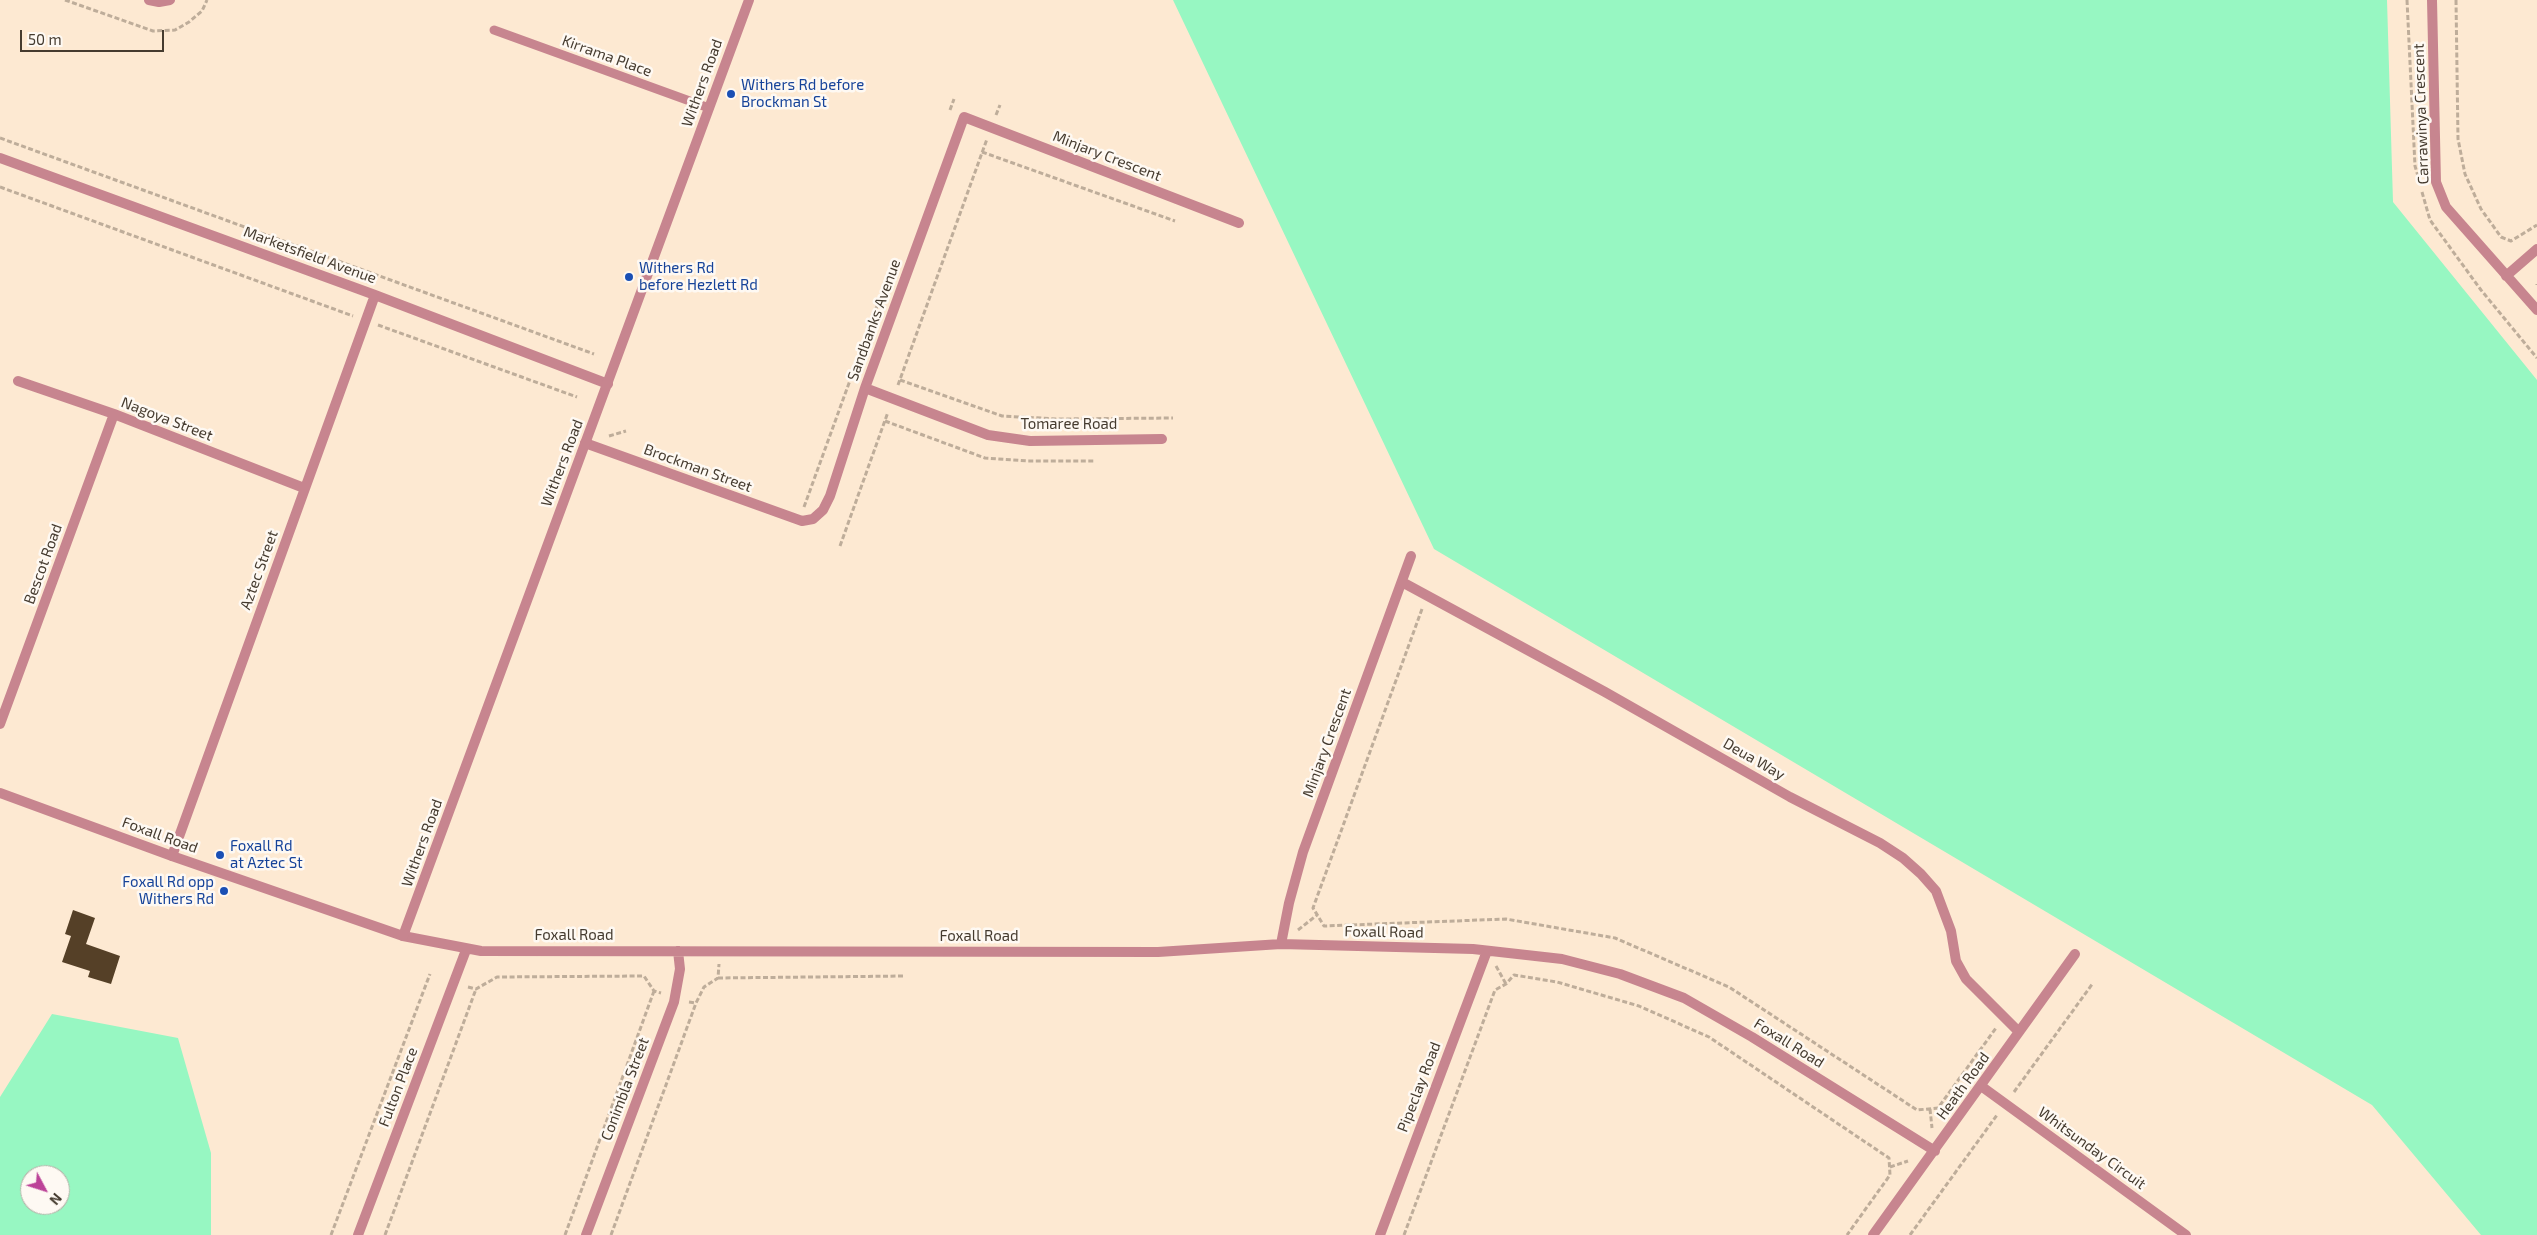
<!DOCTYPE html>
<style>
body{margin:0}
#map{position:relative;width:2537px;height:1235px;overflow:hidden;background:#fde9d2;font-family:"Exo 2",sans-serif}
canvas{display:block}
.north{position:absolute;left:20px;top:1165px;width:50px;height:50px;box-sizing:border-box;background:#fef9f3;border:1px solid #b4ada5;border-radius:50%;rotate:130deg;font-size:14px;font-weight:700;line-height:20px;text-align:center;color:#453b2f}
.north::after{content:'';display:block;margin:auto;width:18px;height:22px;background:#bc4398;clip-path:polygon(50% 0,100% 100%,50% 72%,0 100%)}
.scale{position:absolute;left:20px;top:30px;width:144px;height:22px;box-sizing:border-box;border:2px solid #453b2f;border-top:0;padding-left:6px;font-size:15px;line-height:18px;white-space:nowrap;color:#453b2f;-webkit-text-stroke:4px #fef9f3;paint-order:stroke}
</style>
<div id="map">
<canvas width="2537" height="1235"></canvas>
<div class="north">N</div>
<div class="scale">50 m</div>
</div>
<script>
const c = document.querySelector('canvas').getContext('2d');
c.lineJoin = 'round';
function paint(path, color) {
  c.fillStyle = color;
  c.fill(path, 'evenodd');
}
function toPath(rows) {
  const path = new Path2D();
  for (const r of rows) {
    path.moveTo(r[0], r[1]);
    for (let i = 2; i < r.length; i += 2) path.lineTo(r[i], r[i + 1]);
  }
  return path;
}
function stroke(path, color, width, dash) {
  c.strokeStyle = color;
  c.lineWidth = width;
  c.lineCap = dash ? 'butt' : 'round';
  c.setLineDash(dash || []);
  c.stroke(path);
}
function drawText(font, color, halo, rows, align = 'center') {
  c.font = font + ' "Exo 2",sans-serif';
  c.lineWidth = 5;
  c.setLineDash([]);
  c.textBaseline = 'middle';
  c.strokeStyle = halo;
  c.fillStyle = color;
  for (const [text, x, y, turn = 0] of rows) {
    c.save();
    c.translate(x, y);
    c.rotate((+turn || 0) * Math.PI / 180);
    c.textAlign = isNaN(turn) ? turn : align;
    if (halo) c.strokeText(text, 0, 0);
    c.fillText(text, 0, 0);
    c.restore();
  }
}
const green = toPath([
 [1173,0,2387,0,2393,202,2537,380,2537,1235,2481,1235,2372,1105,1434,549],
 [52,1014,178,1038,211,1153,211,1235,0,1235,0,1097],
 [30,1175,60,1175,60,1205,30,1205]
]);
const building = toPath([
 [73,910,95,918,86,944,120,956,111,984,88,977,90,971,62,962,71,936,65,934]
]);
const path = toPath([
 [65,0,153,31,175,30,189,22,202,11,207,0],
 [2407,0,2415,166,2420,183],
 [2456,0,2458,139,2465,174,2481,209,2501,237,2511,241,2537,225],
 [950,110,954,99],
 [996,115,1000,105],
 [0,138,594,354],
 [982,152,1175,221],
 [0,187,353,316],
 [2422,192,2430,220,2481,290,2537,358],
 [2537,284,2537,285],
 [378,325,577,397],
 [900,380,1002,416,1058,419,1173,418],
 [898,385,987,139],
 [885,421,985,458,1028,461,1094,461],
 [609,436,626,431],
 [804,507,877,306],
 [840,546,888,412],
 [1422,609,1313,908,1324,926,1506,919,1615,938,1729,987,1917,1110,1938,1108,1996,1028],
 [1298,930,1317,915],
 [1496,966,1506,984],
 [718,978,904,976],
 [468,987,476,989,497,977,644,976,654,991,661,993],
 [689,1002,696,1003,704,987,718,978,719,964],
 [2014,1092,2093,983],
 [1930,1109,1932,1128],
 [1890,1167,1908,1161],
 [331,1235,430,974],
 [385,1235,476,989],
 [565,1235,654,991],
 [611,1235,696,1003],
 [1404,1235,1495,990,1506,984,1514,975,1557,982,1639,1006,1709,1037,1889,1158,1890,1175,1847,1235],
 [1910,1235,1997,1115]
]);
const service = toPath([
 [494,30,709,108]
]);
const minor = toPath([
 [149,0,159,2,170,0],
 [2432,0,2436,182,2446,207,2537,310],
 [0,158,375,295,608,384],
 [2506,276,2537,249],
 [18,381,114,414,304,488],
 [865,388,988,435,1030,441,1162,439],
 [585,443,802,521,813,519,823,510,830,496,865,388,964,117,1239,223],
 [1402,582,1605,692,1790,797,1880,843,1903,858,1921,874,1936,891,1951,931,1956,961,1966,979,2019,1032],
 [0,724,114,414],
 [172,856,375,295],
 [403,936,481,951,1158,952,1281,944,1473,949,1562,959,1620,974,1684,998,1752,1037,1935,1151],
 [1281,944,1289,903,1303,852,1411,556],
 [1981,1086,2186,1235],
 [358,1235,466,950],
 [586,1235,674,1002,680,969,678,951],
 [1380,1235,1487,951],
 [1873,1235,2075,954]
]);
const tertiary = toPath([
 [0,793,172,856,403,936,749,0]
]);
const markers = [
 [731,94,5,"#1a4fb4"],
 [629,277,5,"#1a4fb4"],
 [220,855,5,"#1a4fb4"],
 [224,891,5,"#1a4fb4"]
];
const streetNames = [
 ["Kirrama Place",607,56,20],
 ["Withers Road",702,83,-70],
 ["Carrawinya Crescent",2421,114,-92],
 ["Minjary Crescent",1107,156,21],
 ["Marketsfield Avenue",310,255,20],
 ["Sandbanks Avenue",874,320,-70],
 ["Nagoya Street",167,419,21],
 ["Tomaree Road",1069,424],
 ["Withers Road",562,463,-69],
 ["Brockman Street",698,468,20],
 ["Bescot Road",43,564,-70],
 ["Aztec Street",259,570,-70],
 ["Minjary Crescent",1327,743,-70],
 ["Deua Way",1754,759,30],
 ["Foxall Road",160,835,20],
 ["Withers Road",422,843,-70],
 ["Foxall Road",1384,932,1],
 ["Foxall Road",574,935],
 ["Foxall Road",979,936],
 ["Foxall Road",1789,1043,32],
 ["Heath Road",1963,1086,-54],
 ["Fulton Place",398,1087,-69],
 ["Pipeclay Road",1419,1087,-69],
 ["Conimbla Street",625,1089,-69],
 ["Whitsunday Circuit",2092,1148,36]
];
const transitNames = [
 ["Withers Rd before",741,85],
 ["Brockman St",741,102],
 ["Withers Rd",639,268],
 ["before Hezlett Rd",639,285],
 ["Foxall Rd",230,846],
 ["at Aztec St",230,863],
 ["Foxall Rd opp",214,882,"right"],
 ["Withers Rd",214,899,"right"]
];
paint(green, '#97f7c2');
paint(building, '#554027');
stroke(path, '#bead9a', 3, [5, 2.5]);
stroke(service, '#c7858f', 9);
stroke(minor, '#c7858f', 10);
stroke(tertiary, '#c7858f', 10);
for (const [x, y, r, color] of markers) {
  const dot = new Path2D();
  dot.arc(x, y, r, 0, 2 * Math.PI);
  c.fillStyle = color;
  c.fill(dot);
  stroke(dot, '#fef9f3', 2);
}
drawText('15px', '#453b2f', '#fef9f3', streetNames);
drawText('15px', '#164399', '#fef9f3', transitNames, 'left');
</script>
